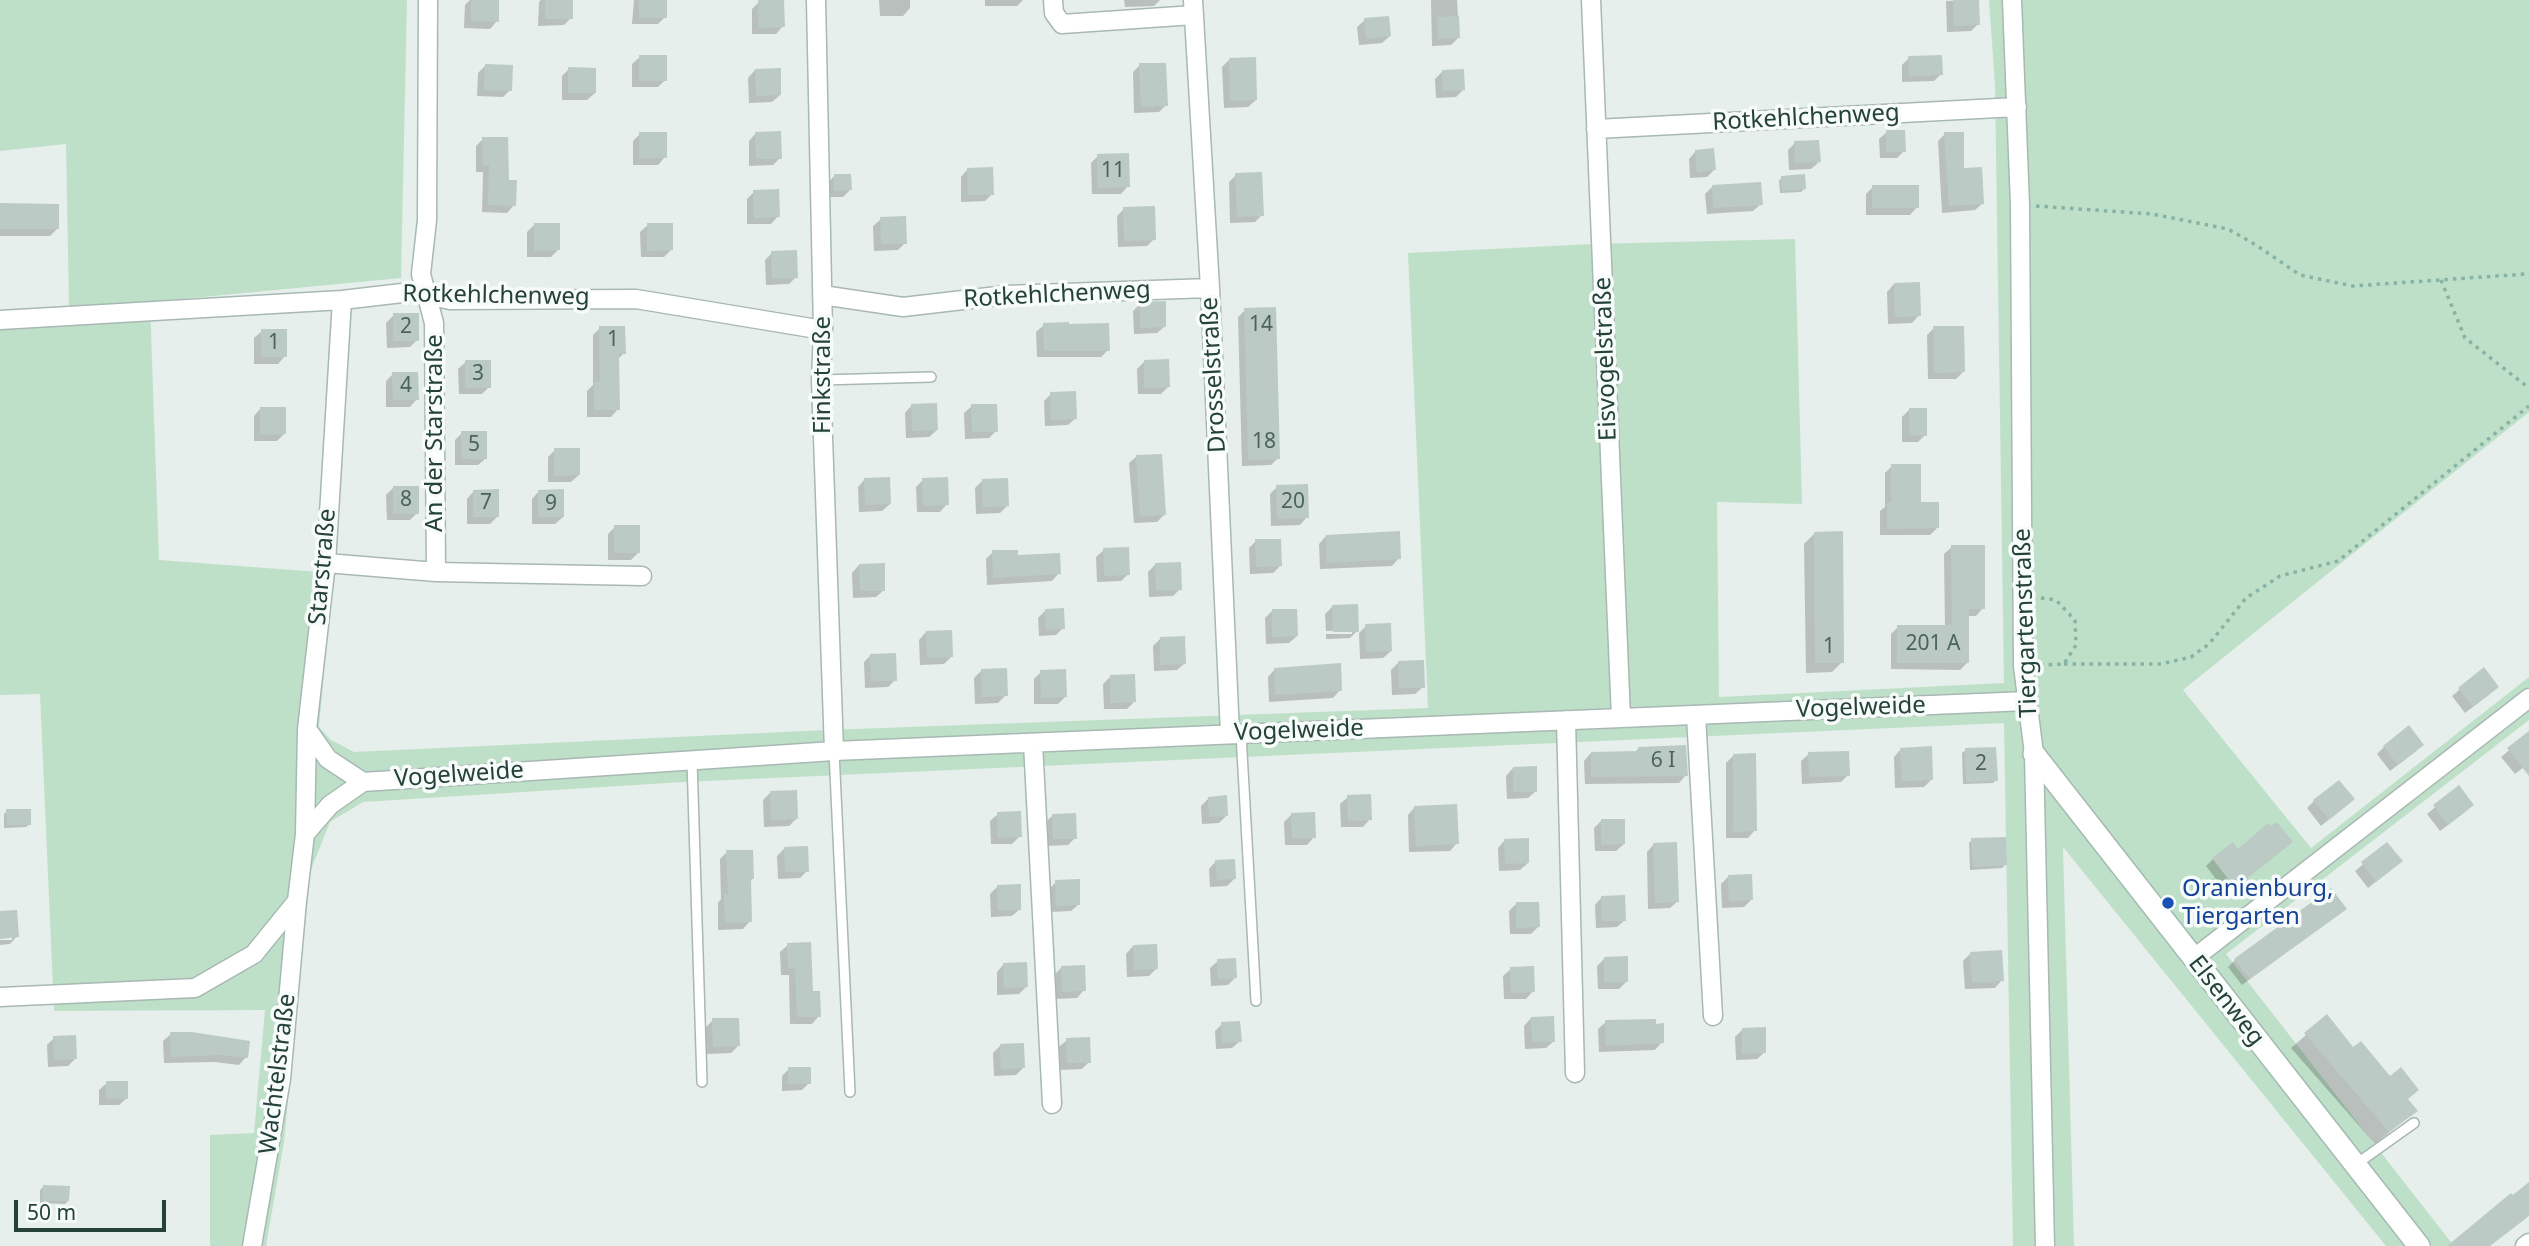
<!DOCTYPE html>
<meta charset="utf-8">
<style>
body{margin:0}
#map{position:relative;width:2529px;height:1246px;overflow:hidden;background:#e6efeb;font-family:"Noto Sans",sans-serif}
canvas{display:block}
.scale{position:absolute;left:14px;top:1200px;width:152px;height:32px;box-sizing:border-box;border:4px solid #24423a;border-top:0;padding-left:9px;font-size:21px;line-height:24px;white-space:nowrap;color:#24423a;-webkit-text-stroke:5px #f7fbf9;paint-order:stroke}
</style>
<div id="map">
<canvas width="2529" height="1246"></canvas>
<div class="scale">50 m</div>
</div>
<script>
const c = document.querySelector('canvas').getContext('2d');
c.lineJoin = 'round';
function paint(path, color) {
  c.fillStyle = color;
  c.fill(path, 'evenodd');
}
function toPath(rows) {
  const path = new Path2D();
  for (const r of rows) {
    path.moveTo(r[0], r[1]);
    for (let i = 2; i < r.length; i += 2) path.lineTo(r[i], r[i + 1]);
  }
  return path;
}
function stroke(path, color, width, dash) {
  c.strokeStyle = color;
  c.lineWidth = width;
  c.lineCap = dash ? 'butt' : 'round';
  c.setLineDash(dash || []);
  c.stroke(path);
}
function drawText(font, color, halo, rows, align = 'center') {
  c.font = font + ' "Noto Sans",sans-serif';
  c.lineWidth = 7;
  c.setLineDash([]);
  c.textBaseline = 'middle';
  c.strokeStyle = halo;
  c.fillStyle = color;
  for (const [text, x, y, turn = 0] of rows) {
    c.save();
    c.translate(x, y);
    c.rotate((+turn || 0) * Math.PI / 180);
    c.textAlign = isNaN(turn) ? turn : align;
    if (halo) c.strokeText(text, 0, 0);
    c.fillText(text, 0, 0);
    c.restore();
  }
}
const green = toPath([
 [0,0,407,0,401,278,150,302,159,560,333,573,319,727,331,740,354,752,827,730,1428,708,1408,253,1594,244,1795,239,1802,504,1717,502,1719,697,2004,683,1995,86,1989,0,2529,0,2529,412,2183,690,2311,848,2529,677,2529,720,2226,954,2454,1246,2386,1246,2063,847,2074,1246,2013,1246,2004,723,683,782,363,802,330,822,310,872,284,1142,266,1246,210,1246,210,1135,254,1133,265,1010,54,1011,40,694,0,695,0,312,69,307,66,144,0,151]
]);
const shadow = toPath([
 [470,0,498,0,497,21,490,29,464,28,465,5],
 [541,0,571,0,571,18,564,25,538,26,539,2],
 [634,0,665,0,665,17,658,24,632,24],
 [879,0,910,0,910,8,903,16,880,16],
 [985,0,1023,0,1017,6,985,6],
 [1124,0,1160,0,1154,6,1125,7],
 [1431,0,1457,0,1459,37,1451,45,1432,46],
 [1977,0,1978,24,1971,31,1947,32,1946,1],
 [759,2,783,26,776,34,752,34,752,9],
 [1365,20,1390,36,1382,43,1359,45,1357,27],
 [640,57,665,80,658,87,632,87,632,64],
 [1909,58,1941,74,1934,81,1902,82,1902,65],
 [1229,60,1256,100,1248,107,1224,108,1222,67],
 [1140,65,1166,105,1159,112,1134,113,1133,72],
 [485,66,510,90,503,97,477,96,478,73],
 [569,69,595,93,587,100,562,100,562,76],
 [755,70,780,95,772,102,749,103,748,78],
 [1442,72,1463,90,1456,97,1436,98,1435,79],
 [1887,132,1904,151,1897,158,1880,158,1879,139],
 [756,133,780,158,773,165,749,166,749,141],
 [640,134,665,157,658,165,633,165,633,141],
 [1945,134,1962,170,1983,203,1975,210,1942,213,1938,141],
 [483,139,514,205,507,213,482,212,483,172,476,172,476,146],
 [1795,143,1819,162,1811,169,1789,170,1788,150],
 [1696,151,1714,170,1707,177,1690,178,1689,159],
 [1098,156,1128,186,1121,194,1092,194,1091,163],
 [968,169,992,194,985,201,961,202,961,177],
 [835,175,850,190,843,197,828,197,828,183],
 [1236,175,1262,215,1255,222,1230,223,1229,182],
 [1782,177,1804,189,1801,192,1780,193,1779,181],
 [1713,186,1761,204,1753,211,1707,214,1705,194],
 [1873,187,1917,207,1910,215,1866,215,1866,194],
 [754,192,778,216,771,224,747,224,747,199],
 [0,205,57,229,50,236,0,236],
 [1124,209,1154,239,1147,246,1118,247,1117,216],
 [881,219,905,243,898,250,874,251,873,226],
 [534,225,558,250,551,257,527,257,527,232],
 [648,225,671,250,664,257,641,257,640,232],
 [772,253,796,277,789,284,766,285,765,260],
 [1894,284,1919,315,1912,323,1888,324,1887,292],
 [1140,304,1165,326,1157,333,1134,334,1133,311],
 [1245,310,1278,458,1271,465,1242,466,1238,317],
 [394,315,417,340,410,347,387,348,386,323],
 [1044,325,1108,350,1101,357,1037,357,1036,332],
 [600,328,624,353,618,359,618,409,611,417,587,417,587,391,593,385,593,335],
 [1934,328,1963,372,1956,379,1928,379,1927,335],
 [262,331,285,356,278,364,254,364,254,338],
 [466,362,489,387,482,394,459,394,458,369],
 [1144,362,1169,386,1161,394,1138,394,1137,369],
 [393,374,417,399,410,407,386,407,386,381],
 [1051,394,1076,418,1068,425,1045,426,1044,401],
 [912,405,937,430,929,437,906,438,905,413],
 [972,406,996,431,989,438,965,439,964,413],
 [261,408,285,433,277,441,254,441,254,416],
 [1910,409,1925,435,1918,442,1902,442,1902,417],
 [462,433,486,458,478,465,455,465,455,440],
 [555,450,579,475,571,482,548,482,548,457],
 [1137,456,1165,514,1157,522,1134,523,1129,463],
 [1892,466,1937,528,1930,535,1880,535,1880,511,1885,507,1885,473],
 [865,479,890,504,882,511,859,512,858,487],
 [923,480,947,504,940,512,917,512,916,487],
 [982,481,1007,506,1000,513,976,514,975,488],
 [1277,487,1307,517,1300,525,1271,526,1270,494],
 [393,488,417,513,410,520,387,520,386,495],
 [474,491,498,516,490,524,467,524,467,499],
 [539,491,563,517,555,524,532,524,532,499],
 [615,527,639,552,631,560,608,560,608,534],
 [1815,533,1842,662,1832,672,1806,673,1804,544],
 [1326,536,1399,558,1392,566,1320,569,1319,544],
 [1256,541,1280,566,1273,573,1250,574,1249,548],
 [1952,547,1983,608,1976,616,1968,616,1967,663,1960,670,1891,669,1891,634,1898,627,1945,627,1944,554],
 [1104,550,1128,574,1121,581,1097,582,1096,557],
 [993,552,1017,556,1059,573,1052,581,987,585,986,559],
 [1156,564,1180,589,1173,596,1149,597,1148,572],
 [859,565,884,590,876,597,853,598,852,573],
 [1333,606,1357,631,1350,638,1326,639,1326,634,1352,634,1352,630,1326,631,1325,614],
 [1046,610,1063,628,1056,635,1039,636,1038,618],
 [1272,611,1297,636,1289,643,1266,644,1265,618],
 [1366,626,1391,651,1383,658,1360,659,1359,633],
 [926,632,951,657,944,664,920,665,919,640],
 [1160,639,1185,663,1177,670,1154,671,1153,646],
 [871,655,895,680,888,687,865,688,864,662],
 [1399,662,1423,687,1415,694,1392,695,1391,670],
 [1275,669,1340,690,1333,698,1269,702,1268,677],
 [2483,670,2490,694,2465,713,2452,696],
 [981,671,1006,695,998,703,975,704,974,678],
 [1041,672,1065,697,1058,704,1034,704,1034,679],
 [1110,677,1134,702,1127,709,1104,709,1103,684],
 [2529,734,2529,763,2515,774,2501,757],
 [2384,747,2415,752,2390,771,2377,754],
 [1639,748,1686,775,1679,783,1585,784,1584,761,1591,753,1635,752],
 [1901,749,1931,780,1924,787,1895,788,1894,757],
 [1966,750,1996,780,1993,783,1963,784,1962,753],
 [1809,754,1848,775,1841,782,1802,784,1801,761],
 [1733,756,1755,830,1748,838,1726,838,1726,763],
 [1513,768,1536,791,1528,798,1507,799,1506,776],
 [2458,788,2465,812,2440,831,2427,814],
 [770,793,796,819,789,826,764,827,763,800],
 [1348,797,1370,819,1363,827,1341,827,1340,804],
 [1209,798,1226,816,1219,823,1202,824,1201,806],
 [2314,801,2345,806,2321,826,2307,808],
 [1415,807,1457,843,1450,851,1409,852,1408,815],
 [7,811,30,824,26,827,4,828,4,814],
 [998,814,1020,836,1012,844,991,844,990,821],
 [1053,815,1075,838,1068,845,1046,846,1045,823],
 [1291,815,1314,837,1307,845,1285,845,1284,822],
 [1601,821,1624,844,1616,851,1595,851,1594,828],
 [1505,840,1528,863,1520,870,1499,871,1498,848],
 [1972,840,2005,865,2002,868,1970,870,1969,843],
 [1654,844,1678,901,1670,908,1648,909,1647,852],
 [2387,844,2393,868,2368,888,2355,871],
 [785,848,807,871,800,878,778,879,777,856],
 [2283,849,2227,894,2206,866,2213,859,2238,851],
 [727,852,753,878,749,882,750,921,743,929,718,930,718,903,721,899,720,859],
 [1216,861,1234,879,1227,886,1210,887,1209,869],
 [1728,877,1751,900,1744,907,1722,908,1721,884],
 [1056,882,1079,904,1071,911,1050,912,1049,889],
 [997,887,1020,909,1012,916,991,917,990,894],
 [1602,897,1625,920,1617,927,1596,928,1595,905],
 [1516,904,1539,926,1531,934,1510,934,1509,911],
 [2345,909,2242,985,2228,967,2235,960],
 [0,913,17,936,10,944,0,945,0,940,12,940,12,936,0,937],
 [788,945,811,993,819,1016,812,1024,790,1024,789,975,781,975,780,952],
 [1133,946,1156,969,1149,976,1127,977,1126,954],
 [1970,954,2002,980,1995,988,1965,989,1963,961],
 [1604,959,1627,981,1619,989,1598,989,1597,966],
 [1218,961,1236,977,1228,985,1211,986,1210,968],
 [1004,964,1026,987,1019,994,997,995,997,972],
 [1061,968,1084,990,1077,998,1055,999,1054,975],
 [1511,969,1533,991,1526,999,1504,999,1503,976],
 [2327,1017,2353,1050,2415,1111,2375,1144,2291,1048],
 [1531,1018,1554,1041,1546,1048,1525,1049,1524,1026],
 [713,1020,738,1046,731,1053,706,1054,706,1027],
 [1606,1022,1662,1042,1655,1050,1599,1052,1598,1029],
 [1222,1024,1240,1041,1232,1048,1216,1049,1215,1031],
 [1742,1030,1765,1052,1757,1059,1736,1060,1735,1037],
 [171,1034,246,1057,239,1065,215,1062,164,1063,163,1041],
 [54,1038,75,1059,68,1066,48,1067,47,1045],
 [1067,1040,1089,1062,1082,1069,1060,1070,1059,1047],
 [1001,1045,1023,1068,1016,1075,994,1076,993,1053],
 [789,1069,809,1083,802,1090,782,1091,782,1076],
 [107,1083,127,1098,119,1105,99,1105,99,1090],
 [43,1187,68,1201,65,1204,40,1203,40,1190]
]);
const building = toPath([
 [471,0,499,0,499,22,471,21],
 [545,0,573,0,573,19,545,19],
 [639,0,667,0,667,18,639,18],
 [758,0,784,0,785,27,759,28],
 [1953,0,1979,0,1980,25,1954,26],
 [1389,16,1391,36,1366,39,1364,18],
 [1459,16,1460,38,1438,39,1437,17],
 [639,55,667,55,667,81,639,81],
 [1942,55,1943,75,1909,76,1908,56],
 [1256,57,1257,100,1230,101,1229,58],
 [1139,63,1166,63,1168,106,1141,107],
 [485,64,513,65,512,91,484,90],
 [568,67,596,68,596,93,568,93],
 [781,68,781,95,756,96,755,69],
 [1464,69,1465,90,1443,91,1442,70],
 [1886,130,1905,130,1906,152,1886,152],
 [781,131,782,159,756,159,755,132],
 [639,132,667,132,667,158,639,158],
 [1944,132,1964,132,1964,168,1982,167,1984,204,1949,206],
 [482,137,508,137,509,180,517,180,516,206,488,205,489,165,483,165],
 [1819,140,1821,162,1795,163,1794,141],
 [1714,148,1716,170,1697,172,1695,150],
 [1129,153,1130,187,1098,188,1097,154],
 [993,167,994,195,968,195,967,168],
 [1262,172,1264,216,1237,217,1235,173],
 [834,174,851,174,852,190,834,191],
 [1805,174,1806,189,1782,191,1781,176],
 [1761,182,1763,205,1713,208,1712,185],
 [1872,185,1919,185,1919,208,1872,208],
 [779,189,780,217,754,218,753,190],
 [0,203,59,204,59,229,0,229],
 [1155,206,1156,240,1124,241,1123,207],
 [906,216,907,244,881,244,880,217],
 [534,223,560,223,560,250,534,251],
 [647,223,673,223,673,250,647,251],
 [797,250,798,278,772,279,771,251],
 [1920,282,1921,316,1895,317,1894,283],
 [1166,301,1166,327,1140,328,1140,302],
 [1276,307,1280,459,1248,460,1244,308],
 [393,313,419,313,419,341,393,341],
 [1069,322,1069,324,1109,323,1110,351,1044,351,1043,323],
 [599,326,625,326,626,354,619,354,620,410,594,410,594,382,600,382],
 [1933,326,1964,326,1965,372,1934,373],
 [261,329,287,329,287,357,261,357],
 [1169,359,1170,387,1144,388,1144,360],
 [465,360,491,360,491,388,465,388],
 [392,372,418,372,419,400,393,400],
 [1076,391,1077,419,1051,420,1050,392],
 [937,403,938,430,912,431,911,404],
 [971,404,997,404,998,432,972,432],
 [260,407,286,407,286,434,260,435],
 [1909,408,1927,408,1927,436,1909,435],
 [461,431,487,431,487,459,461,459],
 [554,448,580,448,580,475,554,476],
 [1162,454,1166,515,1140,516,1136,455],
 [1891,464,1921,464,1921,502,1939,502,1939,528,1887,529,1887,502,1891,502],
 [890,477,891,504,865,505,864,478],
 [948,477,949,505,923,506,922,478],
 [1008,478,1009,506,983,507,982,479],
 [1308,484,1309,518,1277,519,1276,485],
 [393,486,419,486,419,514,393,514],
 [499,489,499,517,473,517,473,490],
 [564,489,564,517,538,517,538,490],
 [614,525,640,525,640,553,614,553],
 [1400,531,1401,559,1327,563,1326,535],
 [1843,531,1844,663,1815,663,1814,532],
 [1255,539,1281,539,1282,566,1256,567],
 [1951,545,1985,545,1985,609,1969,609,1969,663,1897,663,1897,625,1952,625],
 [1129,547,1130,575,1104,576,1103,548],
 [992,550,1018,550,1018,555,1060,553,1061,574,993,578],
 [1181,562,1182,590,1156,591,1155,563],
 [885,563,885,591,860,591,859,564],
 [1358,604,1359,632,1333,632,1332,605],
 [1064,608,1065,629,1046,630,1045,609],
 [1272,609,1297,609,1298,636,1272,637],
 [1391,623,1392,651,1366,652,1365,624],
 [952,630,953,657,927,658,926,631],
 [1185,636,1186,664,1160,665,1160,637],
 [896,653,897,681,871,681,870,654],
 [1424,660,1425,688,1399,688,1398,661],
 [1341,663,1342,691,1275,695,1274,668],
 [2484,667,2499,687,2473,707,2458,688],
 [1007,668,1008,696,982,697,981,669],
 [1066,669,1067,697,1041,698,1040,670],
 [1135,674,1136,702,1110,703,1110,675],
 [2409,725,2424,745,2398,765,2383,746],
 [2529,731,2529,776,2507,748],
 [1686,745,1688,776,1591,777,1591,752,1639,751,1638,747],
 [1932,746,1933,780,1902,781,1900,748],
 [1996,747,1998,781,1966,782,1965,748],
 [1849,751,1850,776,1809,777,1808,752],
 [1756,753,1757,831,1733,832,1733,754],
 [1537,766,1537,792,1513,792,1513,767],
 [2339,780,2355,799,2329,820,2313,800],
 [2459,785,2474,805,2448,825,2433,805],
 [797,790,798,819,771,820,770,791],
 [1371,794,1372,820,1348,821,1347,795],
 [1227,795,1228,816,1209,817,1208,797],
 [1457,804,1459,844,1416,846,1414,806],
 [6,809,31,809,31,825,7,825],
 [1021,811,1022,837,998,838,997,812],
 [1315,812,1316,838,1292,839,1291,813],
 [1076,813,1077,839,1053,839,1052,814],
 [1601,819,1625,819,1625,844,1601,845],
 [2277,822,2293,842,2235,888,2212,858,2233,842,2238,849,2268,823,2270,826],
 [2006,837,2007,865,1973,867,1971,838],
 [1529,838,1529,863,1505,864,1504,839],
 [1677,842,1679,902,1655,903,1653,843],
 [2387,842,2403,861,2376,882,2361,862],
 [808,846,809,872,785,872,784,847],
 [726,850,753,850,754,879,751,879,752,922,725,923,724,894,728,894],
 [1235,859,1236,879,1217,880,1215,860],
 [1752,874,1753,900,1729,901,1728,875],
 [1080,879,1080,905,1056,906,1055,880],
 [1021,884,1021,910,998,910,997,885],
 [2331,888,2347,909,2250,979,2234,959],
 [1625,895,1626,921,1602,921,1601,896],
 [1516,902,1539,902,1540,927,1516,928],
 [17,910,19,937,0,939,0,911],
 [811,942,813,991,820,991,821,1017,797,1017,795,968,788,969,787,943],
 [1157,944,1158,969,1134,970,1133,945],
 [2002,950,2004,981,1972,983,1970,952],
 [1628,956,1628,982,1604,983,1604,957],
 [1236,958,1237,978,1218,979,1217,959],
 [1027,962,1028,987,1004,988,1003,963],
 [1085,965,1086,991,1062,992,1061,966],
 [1534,966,1535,992,1511,993,1510,967],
 [2327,1014,2353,1047,2361,1041,2390,1076,2401,1067,2419,1090,2408,1099,2418,1111,2389,1132,2304,1033],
 [1554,1016,1555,1042,1532,1042,1531,1017],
 [712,1018,739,1018,740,1046,713,1047],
 [1656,1019,1656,1024,1664,1023,1664,1043,1606,1046,1605,1020],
 [1240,1021,1242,1042,1222,1043,1221,1022],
 [1766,1027,1766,1053,1742,1054,1742,1028],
 [170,1032,192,1032,250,1041,248,1058,223,1055,171,1057],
 [76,1035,77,1059,54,1060,53,1036],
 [1090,1037,1091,1063,1067,1063,1066,1038],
 [1024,1043,1025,1068,1001,1069,1000,1044],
 [788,1067,811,1067,811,1084,788,1084],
 [106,1081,128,1081,128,1099,106,1098],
 [2529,1182,2529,1216,2490,1246,2447,1246,2511,1193,2513,1195],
 [43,1185,70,1186,69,1201,42,1201]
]);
const path = toPath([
 [2036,206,2152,214,2228,229,2256,245,2300,275,2353,286,2525,274,2529,276],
 [2441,280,2465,338,2529,388],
 [2041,598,2056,600,2075,620,2076,645,2064,664,2042,665],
 [2064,664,2161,664,2191,657,2209,644,2246,598,2280,576,2338,561,2529,406]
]);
const lane = toPath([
 [821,380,931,377],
 [1241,734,1256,1001],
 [834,751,850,1092],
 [692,760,702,1082],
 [2355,1165,2414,1123]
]);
const street = toPath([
 [428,0,427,220,421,274,434,323,436,572],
 [816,0,823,330,821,380,834,751],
 [1053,0,1054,13,1062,24,1194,15],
 [1193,0,1210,288,1230,734],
 [1591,0,1621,718],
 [2012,0,2020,205,2023,666,2034,754,2045,1246],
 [1596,129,2017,107],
 [822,295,903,307,1006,295,1210,288],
 [0,320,342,300,411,292,450,300,636,299,823,330],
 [326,563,436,572,642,576],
 [1696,715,1713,1016],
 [1566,720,1575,1073],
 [307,729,328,759,363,782],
 [1033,743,1052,1104],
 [305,834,307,729,326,563,342,300],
 [2193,959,2529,698],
 [0,997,195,988,254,954,297,901,305,834,330,805,363,782,834,751,2027,701],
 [252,1246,281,1079,297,901],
 [2525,1246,2529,1243]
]);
const secondary = toPath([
 [2034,754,2419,1246]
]);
const markers = [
 [2168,903,7,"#1a4fb4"]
];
const numberNames = [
 ["11",1113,171],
 ["14",1261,325],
 ["2",406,327],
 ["1",613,340],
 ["1",274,343],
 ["3",478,374],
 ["4",406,386],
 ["18",1264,442],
 ["5",474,445],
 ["8",406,500],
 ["20",1293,502],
 ["7",486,503],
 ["9",551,504],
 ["201 A",1933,644],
 ["1",1829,647],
 ["6 I",1663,761],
 ["2",1981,764]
];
const streetNames = [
 ["Rotkehlchenweg",1806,118,-3],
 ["Rotkehlchenweg",1057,295,-3],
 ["Rotkehlchenweg",496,296,1],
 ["Eisvogelstraße",1606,359,-92],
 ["Finkstraße",823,375,-90],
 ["Drosselstraße",1214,375,-93],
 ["An der Starstraße",435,433,-90],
 ["Starstraße",323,567,-85],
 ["Tiergartenstraße",2026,623,-92],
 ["Vogelweide",1861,708,-2],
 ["Vogelweide",1299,731,-2],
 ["Vogelweide",459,775,-4],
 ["Elsenweg",2226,1001,52],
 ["Wachtelstraße",278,1074,-83]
];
const transitNames = [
 ["Oranienburg,",2182,889],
 ["Tiergarten",2182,917]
];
paint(green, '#bfe0c8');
paint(shadow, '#0003');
paint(building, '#bbcac4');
stroke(lane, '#a8b8b2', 12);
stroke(street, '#a8b8b2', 21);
stroke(secondary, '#a4bbb3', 24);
stroke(path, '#86b3a5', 3.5, [3.5, 5]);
stroke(lane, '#fff', 9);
stroke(street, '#fff', 18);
stroke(secondary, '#fff', 21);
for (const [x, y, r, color] of markers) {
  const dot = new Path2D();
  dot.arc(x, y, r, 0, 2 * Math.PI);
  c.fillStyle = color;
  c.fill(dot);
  stroke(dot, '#f7fbf9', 2.5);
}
drawText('21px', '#4a645c', null, numberNames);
drawText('24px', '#24423a', '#f7fbf9', streetNames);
drawText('24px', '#164399', '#f7fbf9', transitNames, 'left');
</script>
